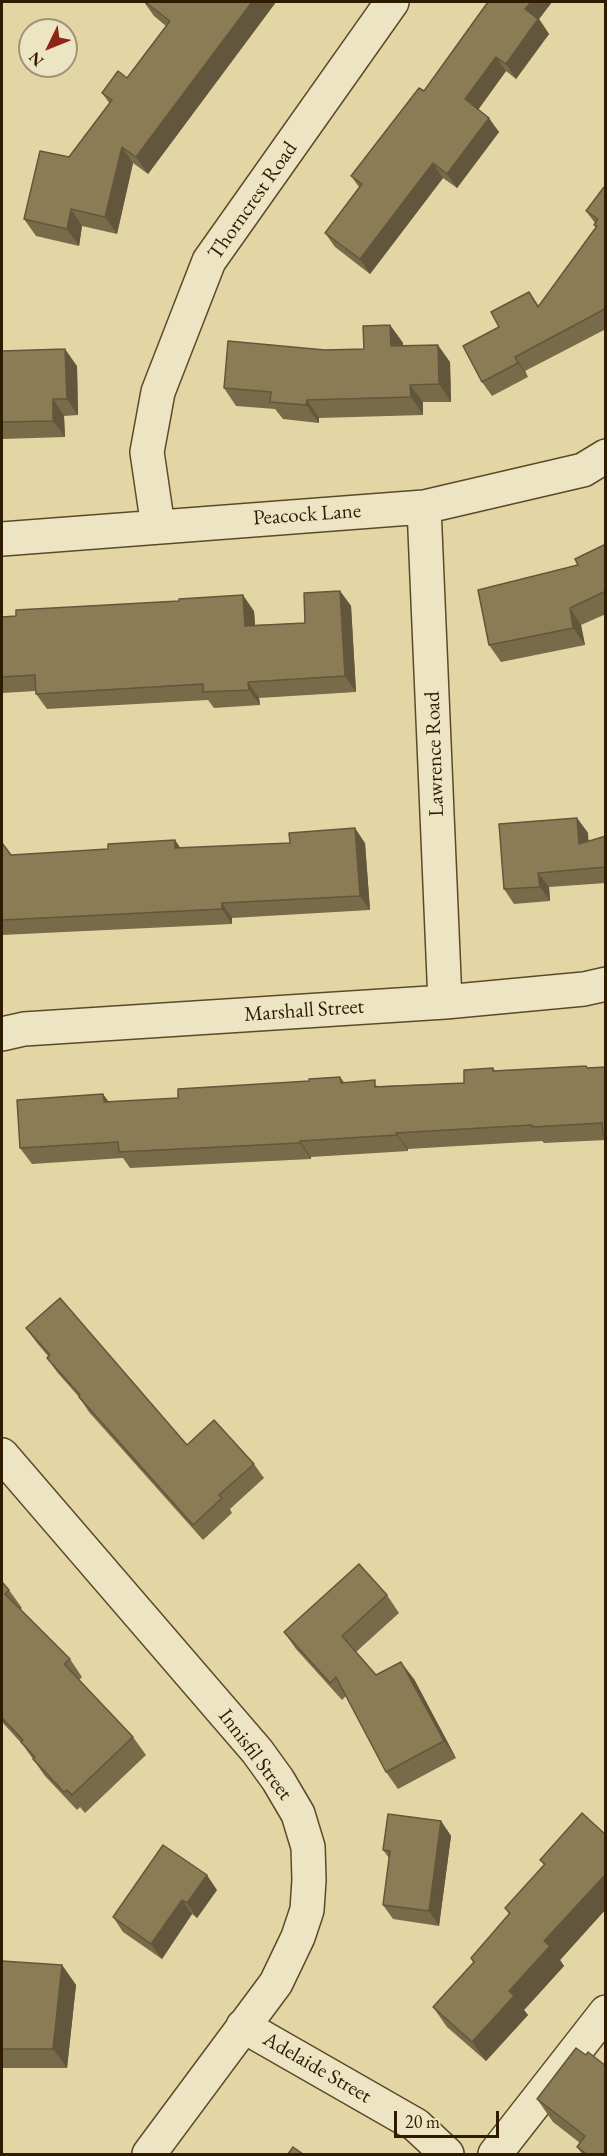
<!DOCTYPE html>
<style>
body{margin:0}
#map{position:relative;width:607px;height:2156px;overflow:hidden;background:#e3d6a4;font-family:"EB Garamond",serif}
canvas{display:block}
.frame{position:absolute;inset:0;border:3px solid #2e1b00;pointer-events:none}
.north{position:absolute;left:18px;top:18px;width:60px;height:60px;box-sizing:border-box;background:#ede4c4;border:2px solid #a19476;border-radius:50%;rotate:227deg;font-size:16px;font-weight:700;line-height:24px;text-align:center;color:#2e1b00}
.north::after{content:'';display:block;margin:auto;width:21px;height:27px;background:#8f2418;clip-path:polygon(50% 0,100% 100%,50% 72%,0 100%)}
.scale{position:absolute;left:394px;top:2111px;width:105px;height:27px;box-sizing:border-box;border:3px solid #2e1b00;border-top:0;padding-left:8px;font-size:18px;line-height:21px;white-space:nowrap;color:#2e1b00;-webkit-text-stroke:4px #ede4c4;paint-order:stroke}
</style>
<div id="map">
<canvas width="607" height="2156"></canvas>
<div class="frame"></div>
<div class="north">N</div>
<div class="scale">20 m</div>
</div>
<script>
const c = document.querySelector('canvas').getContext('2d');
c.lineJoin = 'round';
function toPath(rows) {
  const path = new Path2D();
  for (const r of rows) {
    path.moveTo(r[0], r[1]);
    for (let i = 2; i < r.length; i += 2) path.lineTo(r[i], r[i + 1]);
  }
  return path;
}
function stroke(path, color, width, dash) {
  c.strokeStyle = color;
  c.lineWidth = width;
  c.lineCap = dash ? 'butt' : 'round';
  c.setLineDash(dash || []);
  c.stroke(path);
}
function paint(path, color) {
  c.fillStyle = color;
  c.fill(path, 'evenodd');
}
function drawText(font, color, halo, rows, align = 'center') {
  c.font = font + ' "EB Garamond",serif';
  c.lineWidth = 4.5;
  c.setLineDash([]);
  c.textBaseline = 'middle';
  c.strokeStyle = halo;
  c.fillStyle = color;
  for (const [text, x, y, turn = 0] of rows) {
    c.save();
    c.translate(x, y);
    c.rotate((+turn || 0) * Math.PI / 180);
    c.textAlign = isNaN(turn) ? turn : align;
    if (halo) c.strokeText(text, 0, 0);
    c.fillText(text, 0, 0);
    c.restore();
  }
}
const minor = toPath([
 [424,507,445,1002],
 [158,527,147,452,158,392,209,261,392,2],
 [2,539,424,507,583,470,606,456],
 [2,1034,24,1029,445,1002,584,989,606,984],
 [2,1455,257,1751,278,1780,298,1814,308,1847,309,1880,307,1910,298,1937,276,1983,149,2154],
 [243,2026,416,2125,447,2154],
 [495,2154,606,2012]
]);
const wall = toPath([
 [144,2,276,2,148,174,133,163,117,234,82,226,79,246,36,236,24,219,110,104,102,93,127,78,166,26,154,16],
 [488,2,552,2,539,19,549,34,516,79,506,71,478,110,499,132,457,188,443,178,370,274,335,247,325,233,359,187,351,176,424,91],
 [606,188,606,329,525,371,528,377,492,396,482,382,499,327,529,292,539,306,596,228,594,225,595,223,586,211],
 [390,325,403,343,403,345,450,362,451,402,423,402,423,415,319,418,319,423,283,419,275,409,236,406,224,388,325,350,364,349],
 [2,351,77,366,78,415,64,416,65,437,2,439],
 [606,544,606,614,581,625,585,645,501,662,489,645,578,565],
 [340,591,351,606,356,692,259,698,260,705,214,708,208,700,47,709,36,694,36,691,2,693,2,617,254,611,255,625,305,623],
 [577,818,588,833,588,842,606,836,606,883,549,887,550,901,514,904,504,889],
 [175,840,180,848,365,843,370,910,232,918,232,924,2,935,2,843,11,855,108,849],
 [586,1066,588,1068,606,1067,606,1140,544,1143,542,1141,408,1149,408,1151,311,1157,311,1159,130,1168,123,1158,32,1164,20,1148,109,1102,178,1098,340,1077,344,1082,379,1086,464,1083,493,1068,495,1071],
 [26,1328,187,1445,254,1464,264,1478,230,1509,232,1513,203,1540,89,1412,79,1397,57,1372,47,1358,48,1356,37,1343],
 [2,1582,9,1590,22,1608,20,1610,70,1659,82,1677,79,1680,133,1737,146,1755,85,1813,80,1807,77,1810,45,1776,23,1745,2,1722],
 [387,1595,399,1613,356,1652,376,1675,414,1679,456,1758,398,1789,386,1772,346,1696,342,1700,296,1649,284,1632],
 [441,1821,451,1836,439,1926,393,1919,383,1905,389,1858,383,1850],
 [606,1835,606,1909,560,1960,564,1966,524,2010,528,2015,486,2061,447,2027,433,2007,474,1962,471,1958,509,1914,505,1908,544,1865,540,1860],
 [217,1890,197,1918,192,1914,162,1959,123,1932,113,1917],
 [2,1961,62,1965,76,1985,67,2068,2,2068],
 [576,2048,606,2154,582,2154,577,2147,580,2143,553,2122,537,2099]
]);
const shadedWall = toPath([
 [252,2,276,2,148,174,136,157],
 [531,2,552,2,539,19,549,34,516,79,506,64,525,9],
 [496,57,506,71,475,114,465,99],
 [489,118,499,132,457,188,447,174],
 [122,147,133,163,117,234,105,217],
 [433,163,443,178,370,274,360,259],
 [71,209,82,226,79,246,67,229],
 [390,325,403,343,403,363,391,346],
 [438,345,450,362,451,402,439,384],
 [65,349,77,366,78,415,67,399],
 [515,357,525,371,528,377,518,363],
 [410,385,423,402,423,415,411,397],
 [53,399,64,416,65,437,53,421],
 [307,400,319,418,319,423,306,405],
 [340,591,351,606,356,692,345,676],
 [243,595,254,611,256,641,245,626],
 [570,608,581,625,585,645,573,628],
 [248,682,259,698,260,705,249,690],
 [577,818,588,833,590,859,579,844],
 [355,828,365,843,370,910,360,896],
 [175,840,185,855,175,848],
 [538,873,549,887,550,901,540,887],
 [222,903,232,918,232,924,222,909],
 [103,1094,115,1110,104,1102],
 [396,1133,408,1149,408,1151,397,1135],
 [300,1141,311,1157,311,1159,300,1143],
 [401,1662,414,1679,456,1758,444,1741],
 [441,1821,451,1836,439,1926,429,1911],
 [606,1874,606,1909,560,1960,564,1966,524,2010,528,2015,486,2061,472,2042,544,1941],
 [207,1875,217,1890,197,1918,187,1903],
 [182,1900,192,1914,162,1959,151,1944],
 [62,1965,76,1985,67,2068,53,2049]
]);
const building = toPath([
 [145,2,252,2,136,157,122,147,105,217,71,209,67,229,24,219,40,151,69,157,112,100,102,93,118,71,127,78,170,21,145,2],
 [488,2,531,2,525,9,538,19,506,64,496,57,465,99,489,118,447,174,433,163,360,259,325,233,362,184,351,176,419,88,424,91,488,2],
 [604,187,606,188,606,307,603,310,515,357,518,363,482,382,463,346,499,327,491,312,529,292,538,307,597,226,594,225,598,219,586,211,604,187],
 [390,325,391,346,438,345,439,384,410,385,411,397,307,400,306,405,270,402,271,392,224,388,228,341,325,350,364,349,363,326,390,325],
 [65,349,67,399,53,399,53,421,2,422,2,351,65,349],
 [606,544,606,591,570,608,573,628,489,645,478,590,578,565,575,559,606,544],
 [340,591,345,676,248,682,249,690,203,692,203,684,36,694,35,675,2,677,2,617,16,616,16,610,179,601,179,599,243,595,245,626,305,623,304,593,340,591],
 [577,818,579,844,606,836,606,867,538,873,540,887,504,889,499,824,577,818],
 [355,828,360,896,222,903,222,909,2,920,2,843,11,855,108,849,108,844,175,840,175,848,290,843,289,833,355,828],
 [586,1066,587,1068,606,1067,606,1134,603,1134,602,1123,532,1127,532,1125,396,1133,397,1135,300,1141,300,1143,119,1152,118,1142,20,1148,17,1100,103,1094,104,1102,178,1098,178,1089,309,1081,309,1079,340,1077,341,1083,375,1080,375,1087,464,1083,464,1070,493,1068,493,1071,586,1066],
 [60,1298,187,1445,214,1420,254,1464,219,1495,222,1498,193,1525,79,1397,80,1395,47,1358,50,1355,26,1328,60,1298],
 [359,1564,387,1595,342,1636,376,1675,401,1662,444,1741,386,1772,336,1677,330,1683,284,1632,359,1564],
 [2,1582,9,1590,5,1594,70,1659,64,1664,133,1737,72,1795,67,1790,64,1792,33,1759,35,1757,21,1742,23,1740,2,1718,2,1582],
 [582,1813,606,1835,606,1874,544,1941,550,1946,509,1991,514,1996,472,2042,433,2007,474,1962,471,1958,510,1913,505,1908,545,1864,540,1860,582,1813],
 [388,1814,441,1821,429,1911,383,1905,390,1851,383,1850,388,1814],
 [163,1845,207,1875,187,1903,182,1900,151,1944,113,1917,163,1845],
 [2,1961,62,1965,53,2049,2,2049,2,1961],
 [576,2048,586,2055,588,2052,606,2066,606,2154,587,2154,577,2147,585,2136,537,2099,576,2048],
 [293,2147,303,2154,288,2154,293,2147]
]);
const streetNames = [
 ["Thorncrest Road",253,201,-55],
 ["Peacock Lane",307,515,-4],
 ["Lawrence Road",435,754,-92],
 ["Marshall Street",304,1011,-4],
 ["Innisfil Street",255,1755,53],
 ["Adelaide Street",317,2068,30]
];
stroke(minor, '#5b4a29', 36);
stroke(minor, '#ede4c4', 33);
paint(wall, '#786b49');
paint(shadedWall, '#62573c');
paint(building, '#8c7c55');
stroke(building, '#62573c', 1.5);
drawText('21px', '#2e1b00', '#ede4c4', streetNames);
</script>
